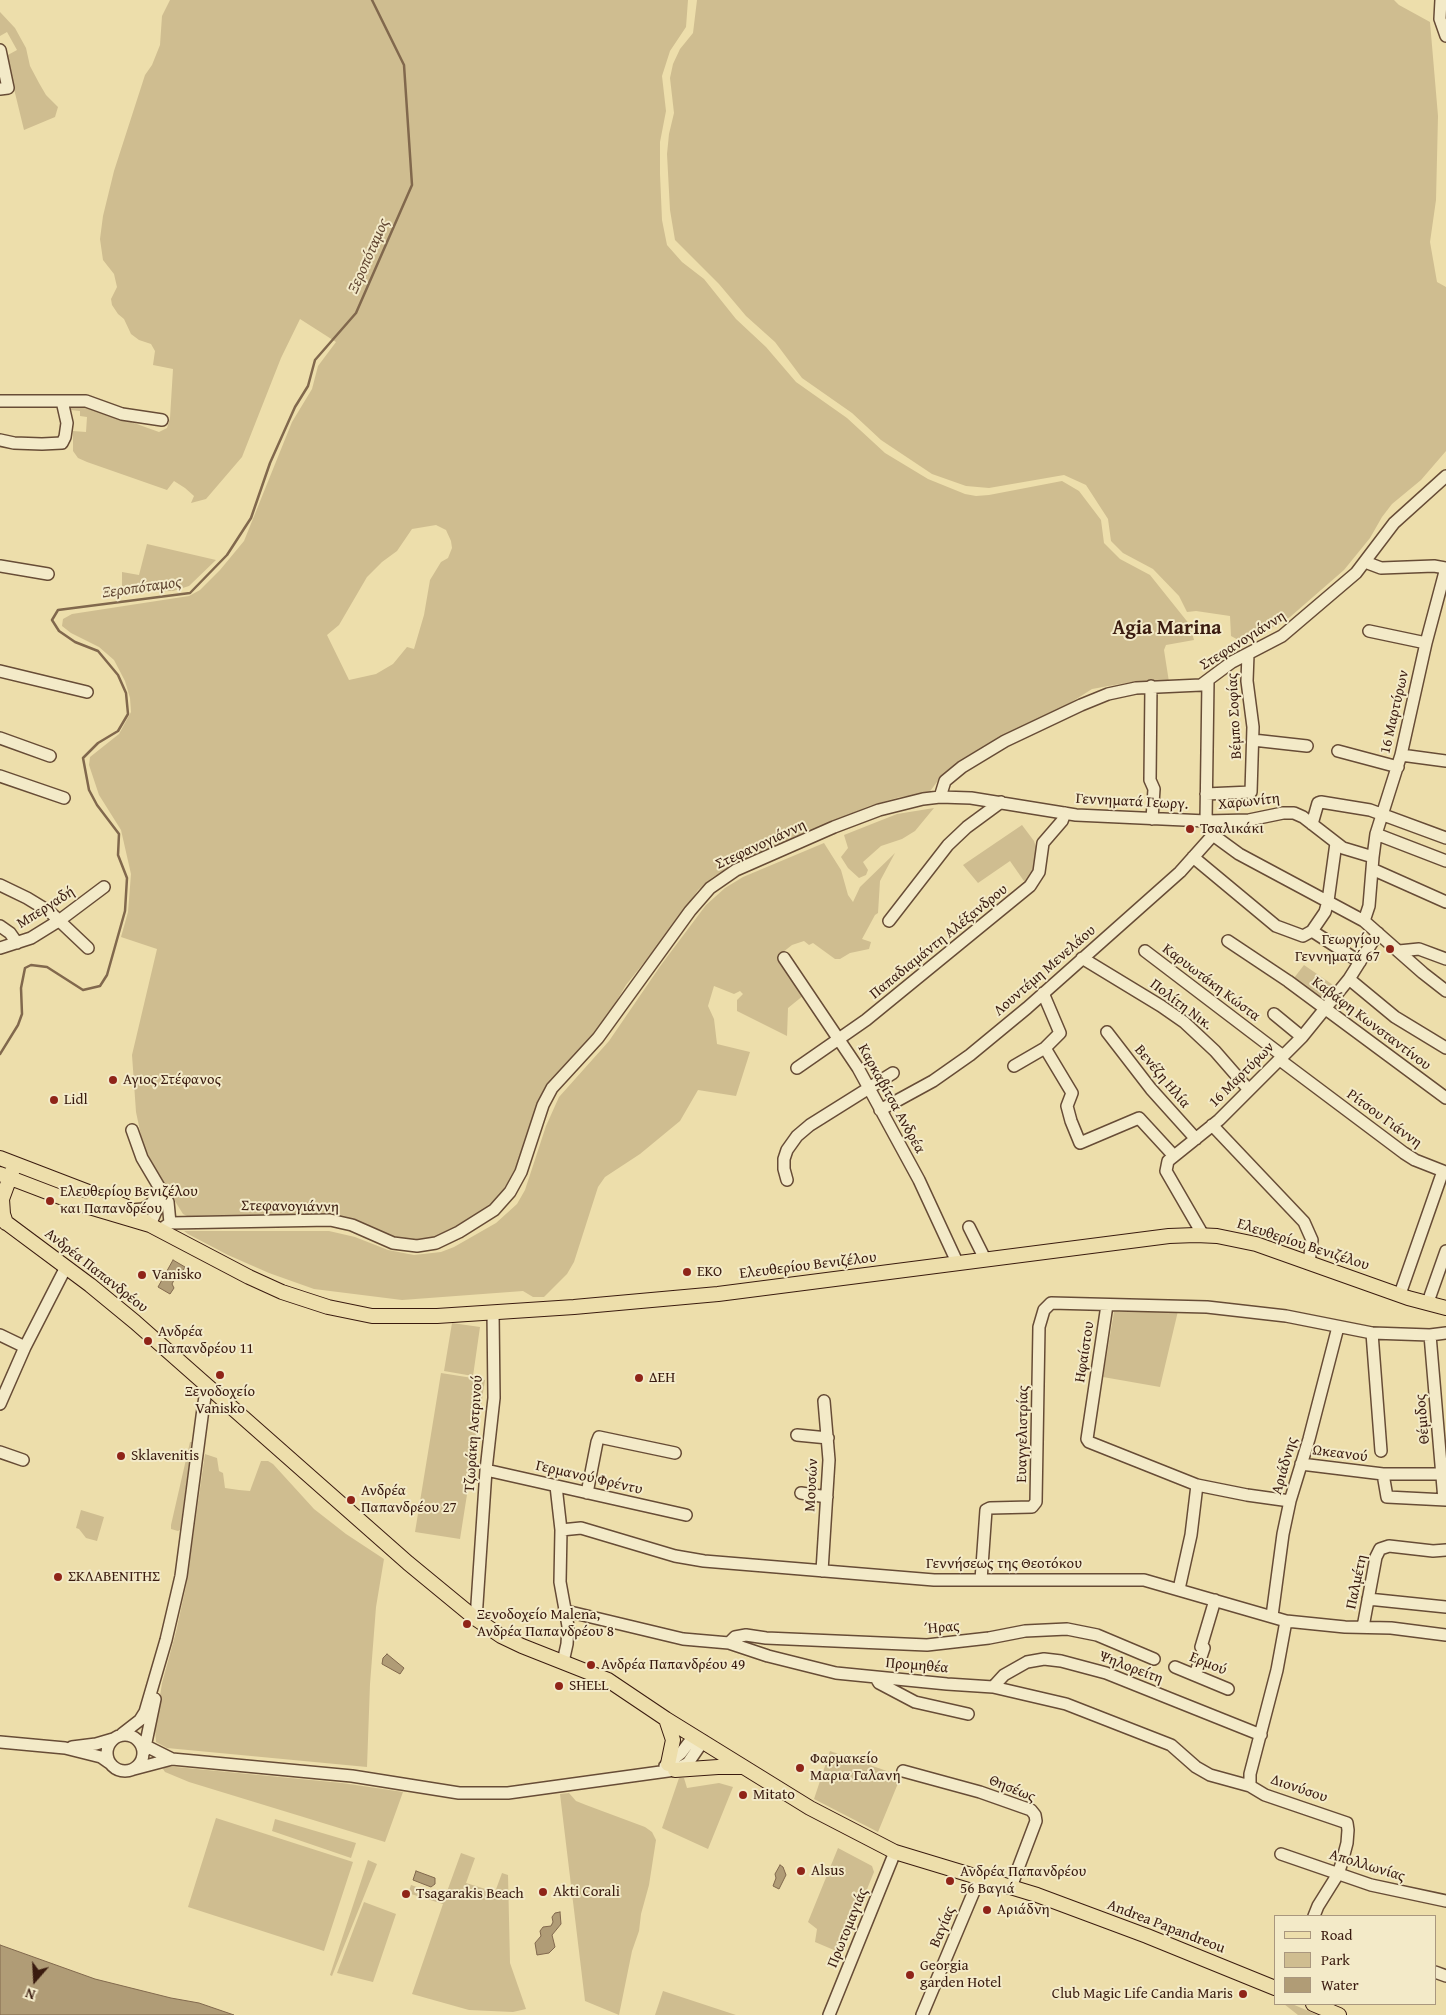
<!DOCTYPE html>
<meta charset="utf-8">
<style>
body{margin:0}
#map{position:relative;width:1446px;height:2015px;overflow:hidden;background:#eddeab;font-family:"Gentium Book Plus",serif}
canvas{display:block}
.legend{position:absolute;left:1274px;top:1915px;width:162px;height:90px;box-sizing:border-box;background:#f3eac8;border:1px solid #a9977e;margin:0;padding:6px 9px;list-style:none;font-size:15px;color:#3a1b0f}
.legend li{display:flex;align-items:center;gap:10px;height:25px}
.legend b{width:25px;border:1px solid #a9977e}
.north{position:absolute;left:10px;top:1955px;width:50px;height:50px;-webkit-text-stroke:4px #f3eac8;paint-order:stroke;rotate:199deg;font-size:14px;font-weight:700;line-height:20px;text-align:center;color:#3a1b0f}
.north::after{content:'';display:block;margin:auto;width:18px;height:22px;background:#3a1b0f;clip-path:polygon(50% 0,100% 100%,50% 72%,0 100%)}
</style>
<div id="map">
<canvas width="1446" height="2015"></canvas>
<ul class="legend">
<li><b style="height:6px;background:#eddeab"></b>Road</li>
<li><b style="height:14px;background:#cfbd90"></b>Park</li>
<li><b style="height:14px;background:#b09c76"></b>Water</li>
</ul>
<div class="north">N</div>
</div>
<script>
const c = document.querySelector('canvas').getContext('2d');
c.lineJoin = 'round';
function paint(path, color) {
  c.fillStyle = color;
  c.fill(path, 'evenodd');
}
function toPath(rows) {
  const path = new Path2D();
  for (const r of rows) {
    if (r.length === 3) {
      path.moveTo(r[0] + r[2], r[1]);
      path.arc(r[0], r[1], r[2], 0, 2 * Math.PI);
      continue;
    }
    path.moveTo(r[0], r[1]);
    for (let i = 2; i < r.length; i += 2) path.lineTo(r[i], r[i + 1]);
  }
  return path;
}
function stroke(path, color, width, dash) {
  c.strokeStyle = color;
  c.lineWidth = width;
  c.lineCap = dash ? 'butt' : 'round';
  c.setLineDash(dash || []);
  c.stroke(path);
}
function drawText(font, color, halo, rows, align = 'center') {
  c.font = font + ' "Gentium Book Plus",serif';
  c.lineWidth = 4;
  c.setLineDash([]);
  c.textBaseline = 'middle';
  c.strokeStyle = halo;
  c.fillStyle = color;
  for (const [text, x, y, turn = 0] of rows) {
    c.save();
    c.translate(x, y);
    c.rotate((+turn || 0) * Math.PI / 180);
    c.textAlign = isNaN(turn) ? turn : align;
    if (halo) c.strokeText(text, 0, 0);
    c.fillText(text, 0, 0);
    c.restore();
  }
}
const green = toPath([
 [170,0,688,0,686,27,670,51,662,76,666,111,660,142,660,174,662,220,667,245,682,262,704,279,736,319,766,347,796,382,847,418,885,453,928,479,965,494,976,496,989,495,1062,481,1079,491,1101,520,1104,543,1120,559,1150,575,1190,625,1194,640,1166,645,1164,650,1169,682,1131,682,1092,689,1059,710,1026,724,959,763,940,778,928,794,900,797,869,806,760,853,713,877,698,890,678,920,626,985,601,1027,568,1065,506,1190,484,1211,441,1237,425,1241,409,1241,393,1237,372,1227,339,1216,313,1214,187,1216,183,1214,158,1174,143,1145,136,1112,132,1055,157,949,121,937,128,912,131,874,121,830,99,795,89,765,90,757,119,734,131,712,130,698,125,681,114,660,99,647,71,633,62,626,63,619,72,614,189,596,200,590,220,570,244,541,292,422,312,389,318,366,336,342,300,319,281,358,242,457,206,499,191,503,194,496,185,488,174,481,167,490,87,462,78,458,73,451,73,431,86,432,87,417,80,416,80,411,71,410,70,404,81,404,159,432,167,428,170,418,173,369,153,365,155,351,151,344,139,340,131,334,124,319,118,314,112,305,111,299,117,287,114,274,103,260,100,239,103,216,114,171,145,75,152,65,160,45,162,16],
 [436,525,446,530,451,541,452,548,448,558,441,562,430,580,424,615,414,649,407,647,393,664,376,674,349,680,327,635,339,625,367,577,382,562,397,551,412,529],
 [697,0,1394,0,1399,5,1430,22,1438,116,1436,200,1430,242,1437,282,1446,287,1446,451,1421,480,1392,504,1382,517,1370,538,1344,570,1290,617,1279,624,1242,642,1231,636,1230,616,1196,611,1187,612,1179,596,1153,569,1123,553,1111,541,1108,519,1086,485,1064,475,989,488,966,486,932,474,881,440,852,413,802,378,775,342,746,316,719,284,675,240,670,210,667,154,669,134,674,113,670,78,673,64,680,49,693,33],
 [0,12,15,28,26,48,30,66,39,83,46,95,58,107,55,117,24,130,6,56,17,50,7,32,0,36],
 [147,544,216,560,189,586,173,591,122,592,122,572,139,575],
 [934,808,915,831,902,839,881,846,863,862,868,870,866,875,859,878,848,868,841,857,848,848,844,835,897,814],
 [1022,825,1034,841,1037,850,1037,868,1026,884,1010,861,978,883,963,865],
 [824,843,841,870,848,895,853,902,860,887,895,853,880,881,878,913,875,915,862,939,871,942,869,949,850,953,840,959,835,959,813,943,809,945,804,941,792,945,778,956,804,995,788,1008,787,1036,737,1011,737,1000,743,994,740,991,734,994,714,986,708,1006,714,1019,717,1044,750,1052,736,1096,698,1090,680,1121,640,1154,605,1177,598,1187,574,1262,567,1274,544,1297,533,1297,523,1291,402,1300,314,1289,269,1273,228,1255,188,1234,184,1231,329,1231,355,1237,388,1250,414,1255,441,1252,454,1247,496,1223,517,1204,525,1190,546,1126,559,1097,609,1041,661,965,706,905,725,888,743,877],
 [1304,965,1336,987,1324,1001,1294,978],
 [1178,1311,1160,1387,1103,1377,1114,1312],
 [452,1323,480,1327,473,1376,444,1371],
 [441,1373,485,1380,460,1539,415,1532],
 [190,1442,192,1442,189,1465,180,1530,178,1531,171,1529,171,1525],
 [205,1454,217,1458,219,1471,223,1473,225,1488,239,1490,250,1491,261,1461,268,1461,273,1464,314,1509,346,1534,384,1559,376,1607,370,1684,367,1767,167,1748,156,1742,155,1729,162,1683,176,1632,186,1586],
 [81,1510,104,1517,97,1541,86,1538,79,1529,76,1528],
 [830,1751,901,1776,878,1832,814,1799],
 [165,1766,342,1783,403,1792,385,1842,189,1782,165,1772,163,1769],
 [679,1778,684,1778,687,1788,719,1783,733,1787,708,1849,662,1828],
 [569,1793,576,1801,586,1805,645,1827,652,1832,656,1840,649,1885,641,1914,639,1931,632,1951,619,2015,585,2001,560,1794],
 [216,1818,353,1862,324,1951,188,1907],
 [275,1819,356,1843,351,1858,272,1831],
 [838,1848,872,1866,874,1872,841,1953,815,1942,817,1929,808,1922],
 [461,1853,475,1858,466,1883,495,1892,502,1873,508,1875,510,1963,526,2009,513,2012,469,2010,412,1994,443,1904,411,1894,412,1892,409,1891,411,1885,445,1897],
 [368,1860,377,1864,332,1976,330,1975],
 [364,1902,396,1914,373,1982,337,1973],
 [663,1991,736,2015,655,2015],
 [1284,2004,1292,2004,1318,2015,1298,2015]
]);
const water = toPath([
 [173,1260,185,1267,179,1278,175,1278,172,1284,174,1288,170,1294,158,1287,173,1260],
 [387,1654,404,1668,400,1674,382,1664,383,1658,387,1654],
 [780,1865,783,1867,786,1875,779,1889,773,1886,776,1878,775,1874,780,1865],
 [416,1871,435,1878,435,1884,431,1887,413,1880,416,1871],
 [560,1912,561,1924,552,1935,555,1947,549,1953,537,1955,535,1943,541,1936,540,1931,543,1927,551,1926,553,1922,552,1917,555,1913,560,1912],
 [0,1945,95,1979,171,1998,199,2003,234,2015,0,2015,0,1945]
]);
const stream = toPath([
 [0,1054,18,1025,22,1014,21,988,25,968,31,965,47,967,83,990,100,986,107,975,125,911,127,878,118,855,119,834,97,805,89,790,83,758,98,743,118,731,128,714,126,693,118,675,98,651,75,642,59,631,52,620,58,610,190,593,227,555,251,518,270,463,295,407,308,386,315,360,356,313,412,185,404,65,372,0]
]);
const minor = toPath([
 [1441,0,1440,19,1446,36],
 [0,50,8,88,0,89],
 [0,401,86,401,122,414,162,420],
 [0,440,14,443,42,444,62,443,65,437,67,423,62,401],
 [1365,562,1381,568,1434,566,1446,568],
 [0,566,48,574],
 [1369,631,1426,643],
 [0,671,87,692],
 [1208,681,1206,821,1249,820,1283,813,1294,813,1303,817,1343,848,1373,857],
 [1151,686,1150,780,1154,789,1152,819],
 [0,738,50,756],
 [1253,740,1307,746],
 [1338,751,1398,767],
 [1401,755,1446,761],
 [0,776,64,798],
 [1206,794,1251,792,1253,727,1247,681,1248,654],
 [940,797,945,781,962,767,1005,741,1081,705,1108,694,1136,688,1201,685,1232,662,1282,636,1356,573,1394,523,1446,476],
 [1312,824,1318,803,1321,802,1370,810,1446,838],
 [1376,834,1446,861],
 [1193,857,1276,926,1303,936,1312,931,1325,912,1328,901,1336,843],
 [1372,869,1446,902],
 [0,885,27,898,50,912,88,948],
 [889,921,948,845,967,827,1001,802],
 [1364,921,1369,906,1373,857,1376,834,1401,755,1426,643,1446,568],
 [0,926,10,933,17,943],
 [1312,931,1360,962],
 [1228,941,1288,981,1446,1098],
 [0,948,31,938,60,920,104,887],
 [1145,951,1283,1056],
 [1399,951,1419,949,1446,959],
 [784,958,858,1068,919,1180,957,1262],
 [1082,958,1161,1006,1184,1022,1215,1051,1249,1090],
 [1349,979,1395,1017,1446,1048],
 [1274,1014,1302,1037],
 [1107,1032,1151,1089,1196,1139],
 [1045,1048,1072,1093,1067,1106,1071,1121,1080,1143,1139,1118,1174,1156],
 [1280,1060,1404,1153,1415,1160,1443,1171,1400,1294],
 [1014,1066,1045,1048,1060,1033,1043,993],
 [797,1068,866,1020,1030,886,1039,872,1043,843,1062,821,1065,813],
 [880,1110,933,1081,970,1055,1027,1008,1180,872,1213,835],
 [1212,1125,1304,1222,1312,1240,1309,1262],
 [132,1130,142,1158,168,1202,170,1223],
 [787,1180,784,1169,784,1159,787,1150,797,1136,810,1125,893,1073],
 [131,1210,143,1209,151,1204,161,1190],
 [150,1225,159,1204,160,1195],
 [969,1227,985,1259],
 [160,1230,170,1223,330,1220,352,1225,393,1243,417,1246,436,1243,459,1232,494,1210,510,1192,521,1172,543,1105,552,1088,598,1038,690,911,710,888,736,870,834,827,879,810,923,799,940,797,971,798,1076,815,1206,821,1213,835,1239,854,1364,921,1423,973,1446,991],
 [1203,1235,1166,1171,1168,1161,1219,1120,1302,1037,1349,979,1378,933],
 [1428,1302,1446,1251],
 [1107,1305,1087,1439,1089,1442,1197,1485,1247,1495,1290,1501],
 [1372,1333,1381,1451],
 [0,1335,25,1347],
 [1430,1335,1444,1500],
 [0,1404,25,1347,66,1267],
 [797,1435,828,1438],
 [0,1452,23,1460],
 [1301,1464,1383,1474,1387,1497,1446,1500],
 [486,1470,686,1515],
 [1383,1474,1442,1474],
 [556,1486,561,1530,560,1582,568,1626,567,1644,563,1662],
 [587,1493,597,1442,599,1437,675,1453],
 [801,1493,827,1497],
 [561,1530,581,1528,675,1556,704,1561,934,1580,1144,1580,1286,1621,1345,1627,1391,1628,1446,1635],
 [822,1571,829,1460,824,1401],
 [981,1580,986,1510,990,1508,1032,1507,1036,1502,1039,1327,1044,1310,1051,1303,1207,1307,1286,1316,1372,1333,1430,1335,1446,1333],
 [1179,1589,1191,1535,1197,1485],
 [1368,1599,1446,1607],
 [566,1611,683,1639,729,1643,768,1656,836,1673,947,1684,993,1687,1066,1704,1171,1745,1196,1767,1210,1775,1250,1786],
 [1272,1616,1283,1534,1290,1501,1309,1439,1338,1327],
 [476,1619,486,1470,494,1398,493,1312],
 [1286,1621,1277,1670,1250,1774,1250,1786,1265,1795,1347,1823,1348,1830,1347,1843,1342,1862,1338,1874,1318,1906,1314,1916],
 [1363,1627,1376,1557,1380,1549,1389,1546,1433,1551,1446,1550],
 [729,1643,735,1637,746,1635,766,1638,927,1645,989,1638,1025,1631,1067,1629,1097,1635,1154,1659],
 [1175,1667,1228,1689],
 [1195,1675,1204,1648,1201,1647,1215,1600],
 [876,1678,879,1683,915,1702,968,1714],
 [993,1687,1004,1675,1027,1662,1044,1659,1061,1661,1106,1673,1261,1735],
 [122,1734,140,1720,145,1712,166,1640,181,1576,203,1409,205,1397,210,1387],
 [125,1753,18],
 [0,1742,65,1748,101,1757,111,1764],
 [142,1744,172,1759],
 [72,1747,96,1744,113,1739],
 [144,1752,155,1699],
 [665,1766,681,1753,694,1736],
 [134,1769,172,1759,352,1776,459,1793,508,1793,675,1770,688,1763,703,1741],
 [903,1771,980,1792,1031,1810,1035,1815,1036,1821,1011,1887],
 [1281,1854,1371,1885,1446,1901],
 [1435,1972,1446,1976],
 [829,2015,895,1852],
 [922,2015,980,1877]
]);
const major = toPath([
 [0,1158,125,1206,146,1222],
 [0,1174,76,1203,150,1225,249,1277,282,1292,328,1307,372,1316,437,1316,574,1307,718,1294,1169,1236,1196,1235,1217,1236,1256,1244,1408,1298,1446,1308],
 [0,1218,90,1285,135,1322,408,1563,476,1619,501,1636,522,1646,608,1680,666,1719,810,1808,895,1852,1037,1895,1147,1936,1275,1988],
 [6,1223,3,1214,2,1199,13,1169],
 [666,1719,673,1740,668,1764],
 [675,1770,718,1767,741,1767],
 [1313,2004,1339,2015]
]);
const markers = [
 [1190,829,5,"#8f2418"],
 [1390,949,5,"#8f2418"],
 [113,1080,5,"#8f2418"],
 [54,1100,5,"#8f2418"],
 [50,1201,5,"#8f2418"],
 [687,1272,5,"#8f2418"],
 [142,1275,5,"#8f2418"],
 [148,1341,5,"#8f2418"],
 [220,1375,5,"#8f2418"],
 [639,1378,5,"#8f2418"],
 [121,1456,5,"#8f2418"],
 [351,1500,5,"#8f2418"],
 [58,1577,5,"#8f2418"],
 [467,1624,5,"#8f2418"],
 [591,1665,5,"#8f2418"],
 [559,1686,5,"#8f2418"],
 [800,1768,5,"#8f2418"],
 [743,1795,5,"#8f2418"],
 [801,1871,5,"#8f2418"],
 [950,1881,5,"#8f2418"],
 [543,1892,5,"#8f2418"],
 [406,1894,5,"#8f2418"],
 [987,1910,5,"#8f2418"],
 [910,1975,5,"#8f2418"],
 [1243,1994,5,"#8f2418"]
];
const streetNames = [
 ["Στεφανογιάννη",1243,641,-32],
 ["16 Μαρτύρων",1395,712,-77],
 ["Βέμπο Σοφίας",1235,716,-93],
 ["Γεννηματά Γεωργ.",1132,802,3],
 ["Χαρωνίτη",1249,802,-6],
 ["Στεφανογιάννη",761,845,-25],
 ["Μπεργαδή",46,908,-32],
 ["Παπαδιαμάντη Αλέξανδρου",939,942,-39],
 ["Λουντέμη Μενελάου",1045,971,-41],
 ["Καρυωτάκη Κώστα",1211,983,37],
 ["Πολίτη Νικ.",1181,1005,37],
 ["Καβάφη Κωνσταντίνου",1371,1024,37],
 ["16 Μαρτύρων",1242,1075,-45],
 ["Βενέζη Ηλία",1162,1077,50],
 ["Καρκαβίτσα Ανδρέα",891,1099,61],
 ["Ρίτσου Γιάννη",1384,1119,36],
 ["Στεφανογιάννη",290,1207,1],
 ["Ελευθερίου Βενιζέλου",1303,1245,18],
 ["Ελευθερίου Βενιζέλου",808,1266,-7],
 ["Ανδρέα Παπανδρέου",96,1271,38],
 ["Ηφαίστου",1085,1352,-81],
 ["Θέμιδος",1423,1419,-95],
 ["Τζωράκη Αστρινού",474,1434,-86],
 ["Ευαγγελιστρίας",1023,1434,-89],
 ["Ωκεανού",1340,1454,7],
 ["Αριάδνης",1285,1466,-74],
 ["Γερμανού Φρέντυ",589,1478,13],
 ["Μουσών",812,1485,-87],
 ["Γεννήσεως της Θεοτόκου",1004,1564],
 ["Παλμέτη",1357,1582,-78],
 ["Ήρας",942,1628,-5],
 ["Ερμού",1208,1664,22],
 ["Προμηθέα",917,1666,5],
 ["Ψηλορείτη",1131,1668,21],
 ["Θησέως",1012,1789,22],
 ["Διονύσου",1299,1789,19],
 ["Απολλωνίας",1367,1866,17],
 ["Βαγίας",943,1927,-67],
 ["Andrea Papandreou",1166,1927,21],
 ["Πρωτομαγιάς",848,1928,-68]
];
const poiNames = [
 ["Τσαλικάκι",1200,829],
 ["Γεωργίου",1380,940,"right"],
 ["Γεννηματά 67",1380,957,"right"],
 ["Αγιος Στέφανος",123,1080],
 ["Lidl",64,1100],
 ["Ελευθερίου Βενιζέλου",60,1192],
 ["και Παπανδρέου",60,1209],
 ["EKO",697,1272],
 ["Vanisko",152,1275],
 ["Ανδρέα",158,1332],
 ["Παπανδρέου 11",158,1349],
 ["ΔΕΗ",649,1378],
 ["Ξενοδοχείο",220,1392,"center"],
 ["Vanisko",220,1409,"center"],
 ["Sklavenitis",131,1456],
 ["Ανδρέα",361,1491],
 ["Παπανδρέου 27",361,1508],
 ["ΣΚΛΑΒΕΝΙΤΗΣ",68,1577],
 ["Ξενοδοχείο Malena,",477,1615],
 ["Ανδρέα Παπανδρέου 8",477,1632],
 ["Ανδρέα Παπανδρέου 49",601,1665],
 ["SHELL",569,1686],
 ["Φαρμακείο",810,1759],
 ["Μαρια Γαλανη",810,1776],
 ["Mitato",753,1795],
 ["Alsus",811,1871],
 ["Ανδρέα Παπανδρέου",960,1872],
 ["56 Βαγιά",960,1889],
 ["Akti Corali",553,1892],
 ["Tsagarakis Beach",416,1894],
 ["Αριάδνη",997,1910],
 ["Georgia",920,1966],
 ["garden Hotel",920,1983],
 ["Club Magic Life Candia Maris",1233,1994,"right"]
];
const waterNames = [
 ["Ξεροπόταμος",369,256,-66],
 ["Ξεροπόταμος",142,588,-8]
];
const districtNames = [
 ["Agia Marina",1167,629]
];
paint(green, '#cfbd90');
paint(water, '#b09c76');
stroke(water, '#81684d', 1);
stroke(stream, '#81684d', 2.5);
stroke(minor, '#674c36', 14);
stroke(major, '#3a1b0f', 16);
stroke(minor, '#f3eac8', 11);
stroke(major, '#eddeab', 14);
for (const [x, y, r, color] of markers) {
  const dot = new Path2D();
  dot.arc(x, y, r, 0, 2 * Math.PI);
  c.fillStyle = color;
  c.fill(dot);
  stroke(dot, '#f3eac8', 2);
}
drawText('15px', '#3a1b0f', '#f3eac8', streetNames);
drawText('15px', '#3a1b0f', '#f3eac8', poiNames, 'left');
drawText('italic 16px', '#634833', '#f3eac8', waterNames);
drawText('bold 20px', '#3a1b0f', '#f3eac8', districtNames);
</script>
